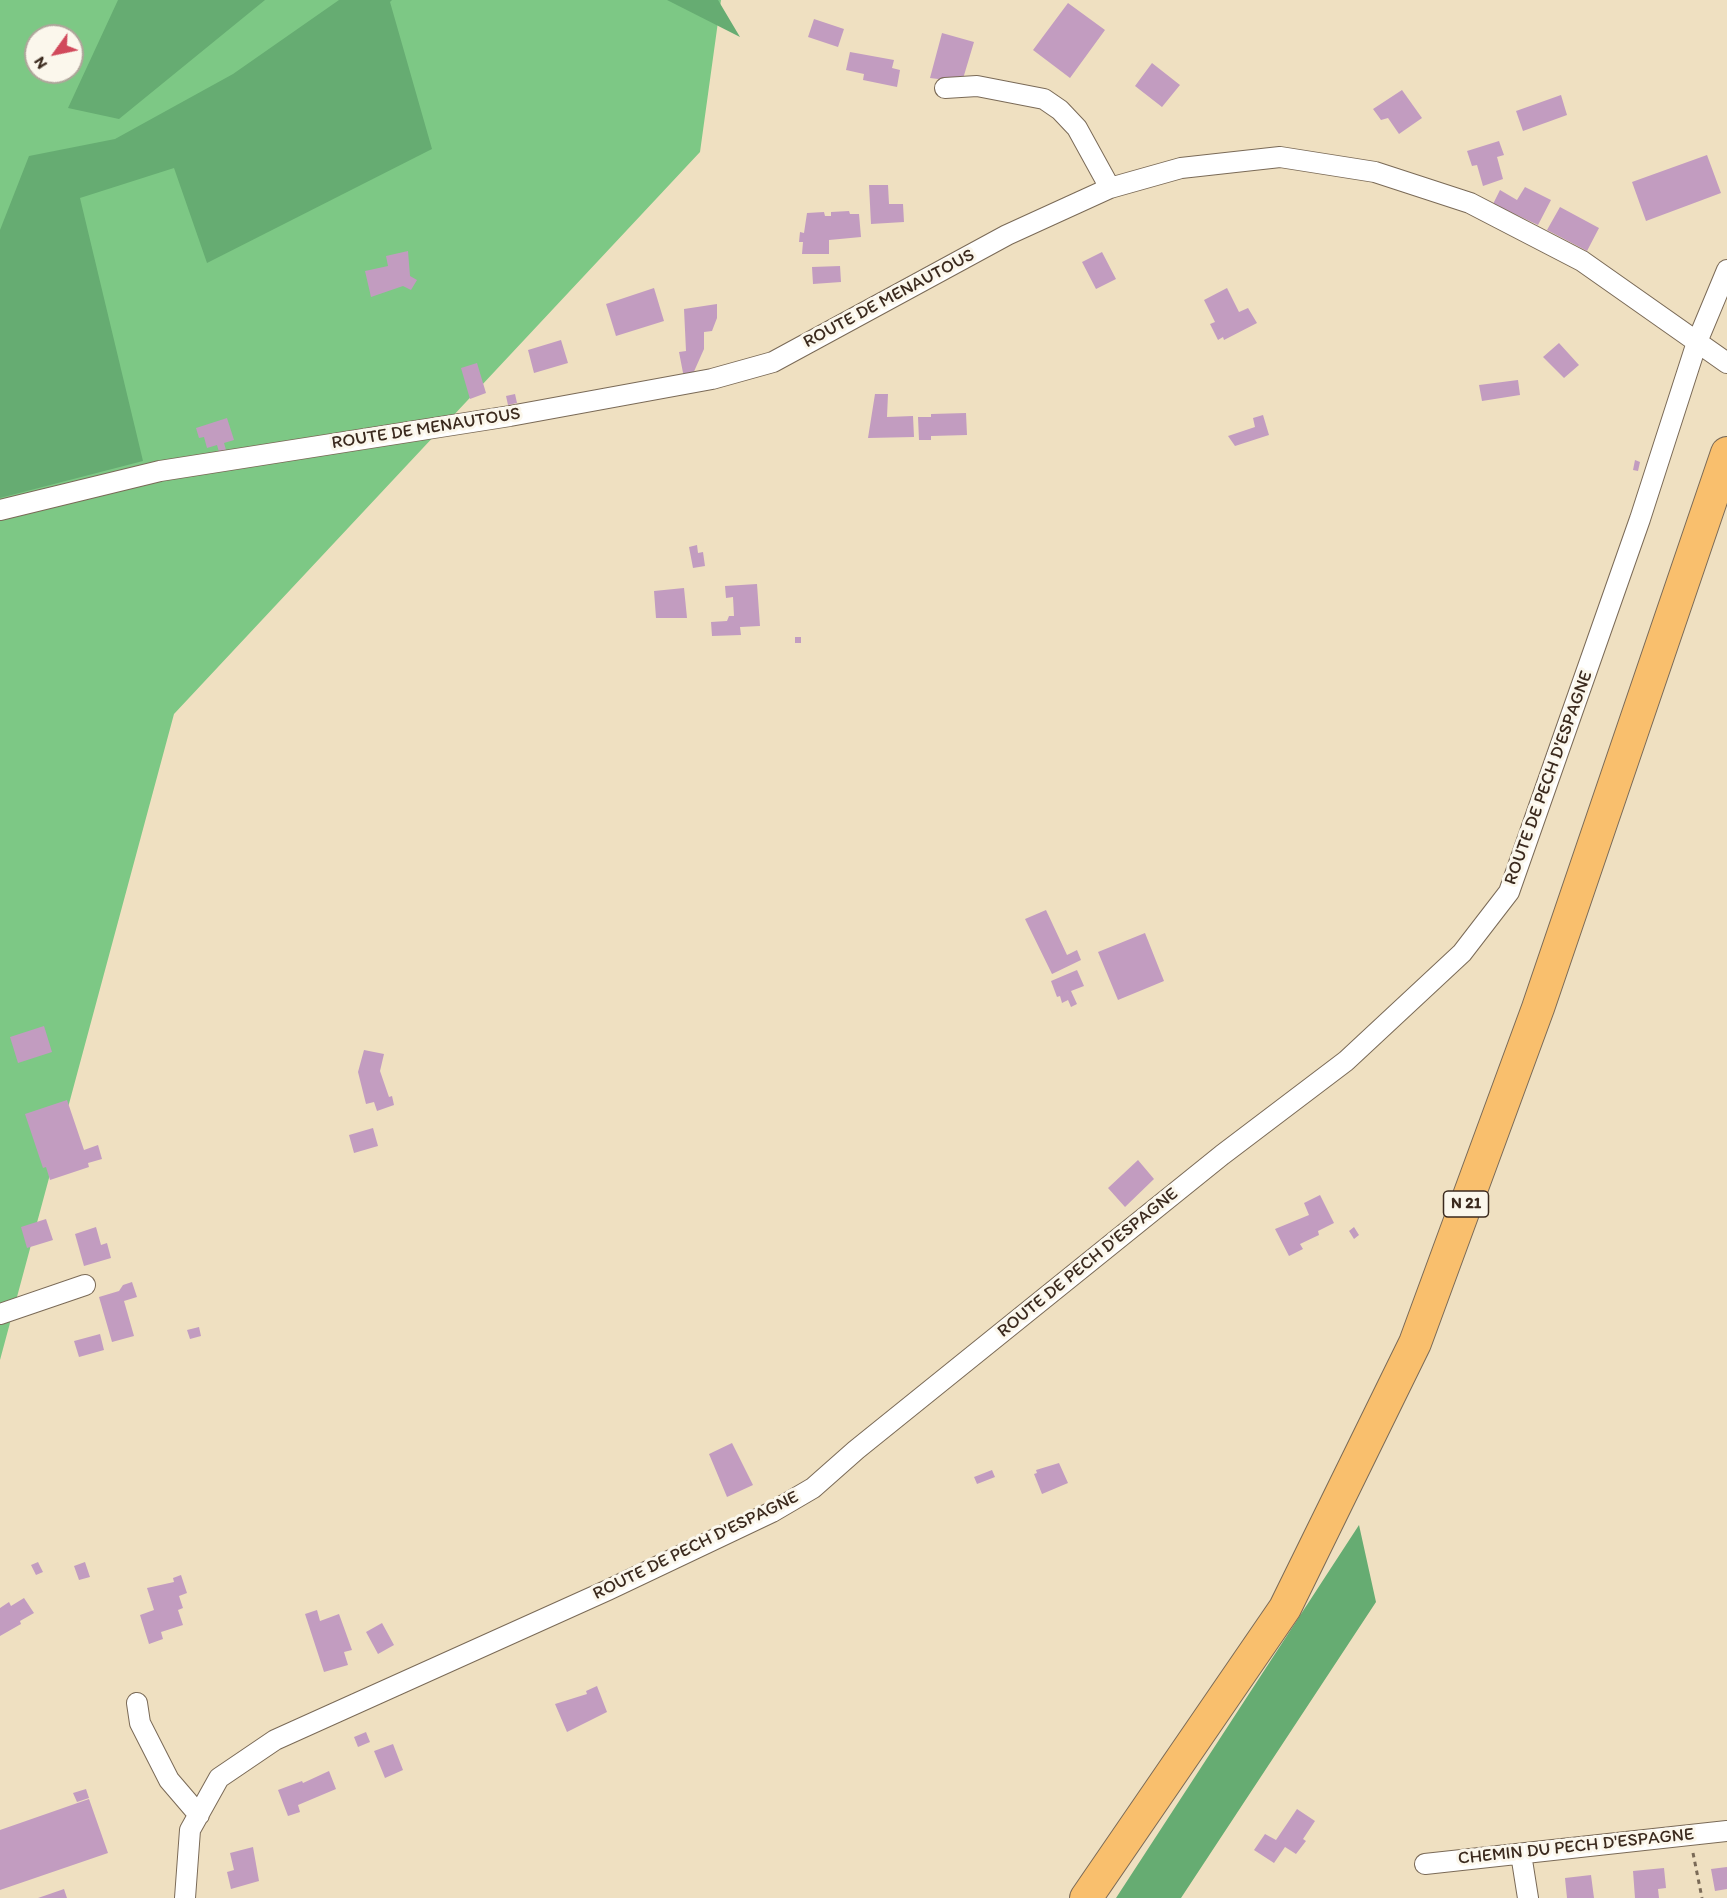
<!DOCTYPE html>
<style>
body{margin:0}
#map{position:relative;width:1727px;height:1898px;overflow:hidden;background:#efe0c1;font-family:Itim,sans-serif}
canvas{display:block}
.north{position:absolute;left:24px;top:24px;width:60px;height:60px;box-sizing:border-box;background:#fbf7ec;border:2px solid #aea59a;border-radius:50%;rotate:237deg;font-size:16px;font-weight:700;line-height:24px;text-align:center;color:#3b2a1e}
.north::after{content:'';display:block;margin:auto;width:21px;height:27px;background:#d1495b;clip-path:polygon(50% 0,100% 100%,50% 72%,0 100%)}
</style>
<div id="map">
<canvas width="1727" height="1898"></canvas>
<div class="north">N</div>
</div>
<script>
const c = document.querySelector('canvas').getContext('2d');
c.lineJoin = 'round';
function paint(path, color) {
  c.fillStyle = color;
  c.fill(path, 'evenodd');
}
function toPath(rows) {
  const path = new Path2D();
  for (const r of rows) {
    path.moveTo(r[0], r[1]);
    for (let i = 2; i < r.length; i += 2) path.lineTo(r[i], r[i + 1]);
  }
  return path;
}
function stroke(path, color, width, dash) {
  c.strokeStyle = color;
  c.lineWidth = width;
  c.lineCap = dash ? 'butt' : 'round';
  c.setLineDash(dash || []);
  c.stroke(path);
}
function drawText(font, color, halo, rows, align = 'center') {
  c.font = font + ' Itim,sans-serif';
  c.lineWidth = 6;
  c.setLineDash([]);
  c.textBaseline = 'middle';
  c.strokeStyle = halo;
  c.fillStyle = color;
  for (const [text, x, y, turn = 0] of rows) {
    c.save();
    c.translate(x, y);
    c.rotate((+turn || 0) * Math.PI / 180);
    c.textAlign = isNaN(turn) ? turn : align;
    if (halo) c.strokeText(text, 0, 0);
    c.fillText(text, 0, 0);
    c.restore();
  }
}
const green = toPath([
 [0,0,721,0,700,152,174,714,0,1360],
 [36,36,72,36,72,72,36,72]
]);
const forest = toPath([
 [118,0,265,0,119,119,68,108],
 [339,0,392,0,390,2,432,149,207,263,174,168,80,198,143,461,0,498,0,230,29,156,115,139,233,74],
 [667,0,718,0,740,37],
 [1359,1525,1376,1602,1181,1898,1116,1898]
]);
const building = toPath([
 [1068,3,1105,30,1070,78,1033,50],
 [814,19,844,29,838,47,808,37],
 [942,33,974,42,962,82,930,78],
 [850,52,894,60,892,68,900,70,897,87,863,80,864,74,846,70],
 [1152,63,1180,85,1162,107,1135,86],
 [1402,90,1422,118,1399,134,1388,118,1381,120,1373,109],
 [1561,95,1567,115,1523,131,1516,111],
 [1499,141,1504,155,1497,157,1503,179,1483,186,1477,165,1472,166,1467,151],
 [1707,155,1721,193,1646,221,1632,182],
 [869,185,888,185,889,204,903,204,904,222,871,224],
 [1525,187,1551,200,1538,225,1493,204,1500,190,1517,200],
 [1560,207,1599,228,1587,251,1547,230],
 [849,211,850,214,859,214,861,237,829,240,829,254,802,254,803,242,799,242,800,232,804,233,807,213,824,212,825,216,831,216,831,212],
 [408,251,410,276,417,280,411,290,403,286,371,297,365,271,388,266,386,256],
 [1102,252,1116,279,1096,289,1082,262],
 [840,266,841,282,813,284,812,267],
 [654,288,664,321,616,336,606,304],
 [1227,288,1239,312,1248,308,1257,323,1224,340,1223,337,1218,340,1210,324,1215,322,1204,300],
 [717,304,717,318,712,331,704,332,704,349,692,376,684,378,679,352,686,351,684,309],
 [561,340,568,363,534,373,528,350],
 [1559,343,1579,365,1564,378,1543,357],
 [477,363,486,393,470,399,461,368],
 [1518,380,1520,395,1482,401,1479,385],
 [515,394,517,403,508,405,506,396],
 [875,394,888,394,887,417,913,416,914,437,868,438],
 [966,413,967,435,931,436,931,440,919,440,918,417,931,417,931,414],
 [1263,415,1269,435,1235,446,1228,436,1255,427,1253,418],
 [227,418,234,440,224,443,226,450,219,452,217,445,207,448,204,437,199,438,196,428],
 [1635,460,1640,462,1638,471,1633,470],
 [697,545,698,553,703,552,705,566,693,568,689,547],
 [757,584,760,626,740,627,741,635,712,636,711,622,727,621,729,616,734,616,733,597,726,598,725,586],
 [684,588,687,618,656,618,654,591],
 [795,637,801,637,801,643,795,643],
 [1046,910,1067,955,1077,950,1081,960,1052,974,1025,919],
 [1145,933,1164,981,1118,1000,1098,952],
 [1077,970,1084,986,1071,991,1077,1004,1071,1007,1068,1000,1062,1003,1060,996,1057,997,1051,981],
 [44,1026,52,1052,18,1063,10,1037],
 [364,1050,384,1054,380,1071,389,1097,392,1096,394,1105,377,1111,374,1102,366,1104,358,1072],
 [67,1100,84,1150,98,1145,102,1159,88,1163,89,1167,50,1180,46,1167,43,1168,25,1114],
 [373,1128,378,1146,354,1153,349,1135],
 [1138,1160,1154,1179,1125,1207,1108,1188],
 [1320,1195,1334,1223,1318,1231,1319,1235,1300,1244,1303,1249,1289,1256,1275,1229,1309,1215,1304,1203],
 [46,1219,53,1240,27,1248,21,1227],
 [96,1227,101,1245,107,1243,111,1258,84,1266,75,1234],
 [1354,1227,1359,1235,1354,1239,1349,1231],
 [132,1282,137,1297,124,1301,134,1336,112,1342,99,1297,119,1291,123,1285],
 [199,1327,201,1336,190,1339,187,1330],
 [100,1334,104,1350,79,1357,74,1341],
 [732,1443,753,1485,727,1497,709,1454],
 [1059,1463,1068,1483,1042,1494,1034,1474,1037,1473,1036,1470],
 [992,1470,995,1477,977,1484,974,1477],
 [38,1562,43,1572,36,1575,31,1565],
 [85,1562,90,1577,79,1580,74,1566],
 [181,1575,187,1593,179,1596,183,1608,178,1610,183,1625,161,1632,163,1639,149,1644,140,1615,154,1610,147,1588,174,1582,173,1578],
 [24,1598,34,1613,20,1621,21,1624,0,1636,0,1608,9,1602,11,1606],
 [317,1610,320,1621,339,1614,352,1650,344,1652,348,1665,324,1672,305,1614],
 [382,1623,394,1645,378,1654,366,1632],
 [597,1686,607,1712,567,1732,555,1704,587,1694,586,1691],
 [366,1732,370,1742,358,1747,354,1737],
 [393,1744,403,1770,385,1778,374,1751],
 [329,1771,336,1789,298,1805,300,1812,288,1816,278,1790,302,1781,303,1783],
 [86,1789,89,1798,77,1802,73,1793],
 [89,1799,108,1853,0,1890,0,1830],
 [1297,1809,1315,1821,1303,1839,1306,1841,1296,1854,1285,1847,1274,1863,1254,1850,1265,1834,1276,1840],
 [253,1847,259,1881,231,1889,227,1872,234,1870,230,1853],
 [1727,1867,1727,1889,1715,1891,1711,1869],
 [1664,1868,1666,1888,1658,1889,1659,1898,1635,1898,1633,1871],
 [1591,1875,1594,1898,1567,1898,1565,1878],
 [64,1889,67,1898,38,1898]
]);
const path = toPath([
 [1693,1853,1702,1898]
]);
const minor = toPath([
 [945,88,977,86,1044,99,1060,110,1077,128,1110,188],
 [0,510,160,471,510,416,712,379,773,362,1007,235,1110,188,1181,168,1280,157,1375,172,1470,203,1582,261,1727,363],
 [0,1314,85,1285],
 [137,1703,140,1723,169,1780,199,1815],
 [1521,1854,1528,1898],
 [1425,1864,1727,1831],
 [185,1898,190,1830,219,1778,275,1740,608,1590,772,1512,813,1488,856,1450,1222,1155,1346,1061,1462,953,1509,892,1640,519,1697,342,1727,270]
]);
const primary = toPath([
 [1086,1898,1285,1608,1415,1343,1538,1008,1727,453]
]);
const shields = [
 [1466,1204,45]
];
const shieldNames = [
 ["N 21",1466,1204]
];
const streetNames = [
 ["ROUTE DE MENAUTOUS",889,299,-28],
 ["ROUTE DE MENAUTOUS",426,429,-9],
 ["ROUTE DE PECH D'ESPAGNE",1549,778,-70],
 ["ROUTE DE PECH D'ESPAGNE",1088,1263,-39],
 ["ROUTE DE PECH D'ESPAGNE",696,1546,-26],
 ["CHEMIN DU PECH D'ESPAGNE",1576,1847,-6]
];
paint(green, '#7dc885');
paint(forest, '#66ac72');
paint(building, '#c29cc0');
stroke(minor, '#7a6a57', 22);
stroke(primary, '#7a6a57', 34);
stroke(path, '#7a6a57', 3, [4.5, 4.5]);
stroke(minor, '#fff', 20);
stroke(primary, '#f9bf6d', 32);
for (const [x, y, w] of shields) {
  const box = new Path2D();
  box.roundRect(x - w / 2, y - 13, w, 26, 4.5);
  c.fillStyle = '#fbf7ec';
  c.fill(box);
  stroke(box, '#3b2a1e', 1.5);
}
drawText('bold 16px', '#3b2a1e', null, shieldNames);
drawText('18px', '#3b2a1e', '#fbf7ec', streetNames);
</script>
